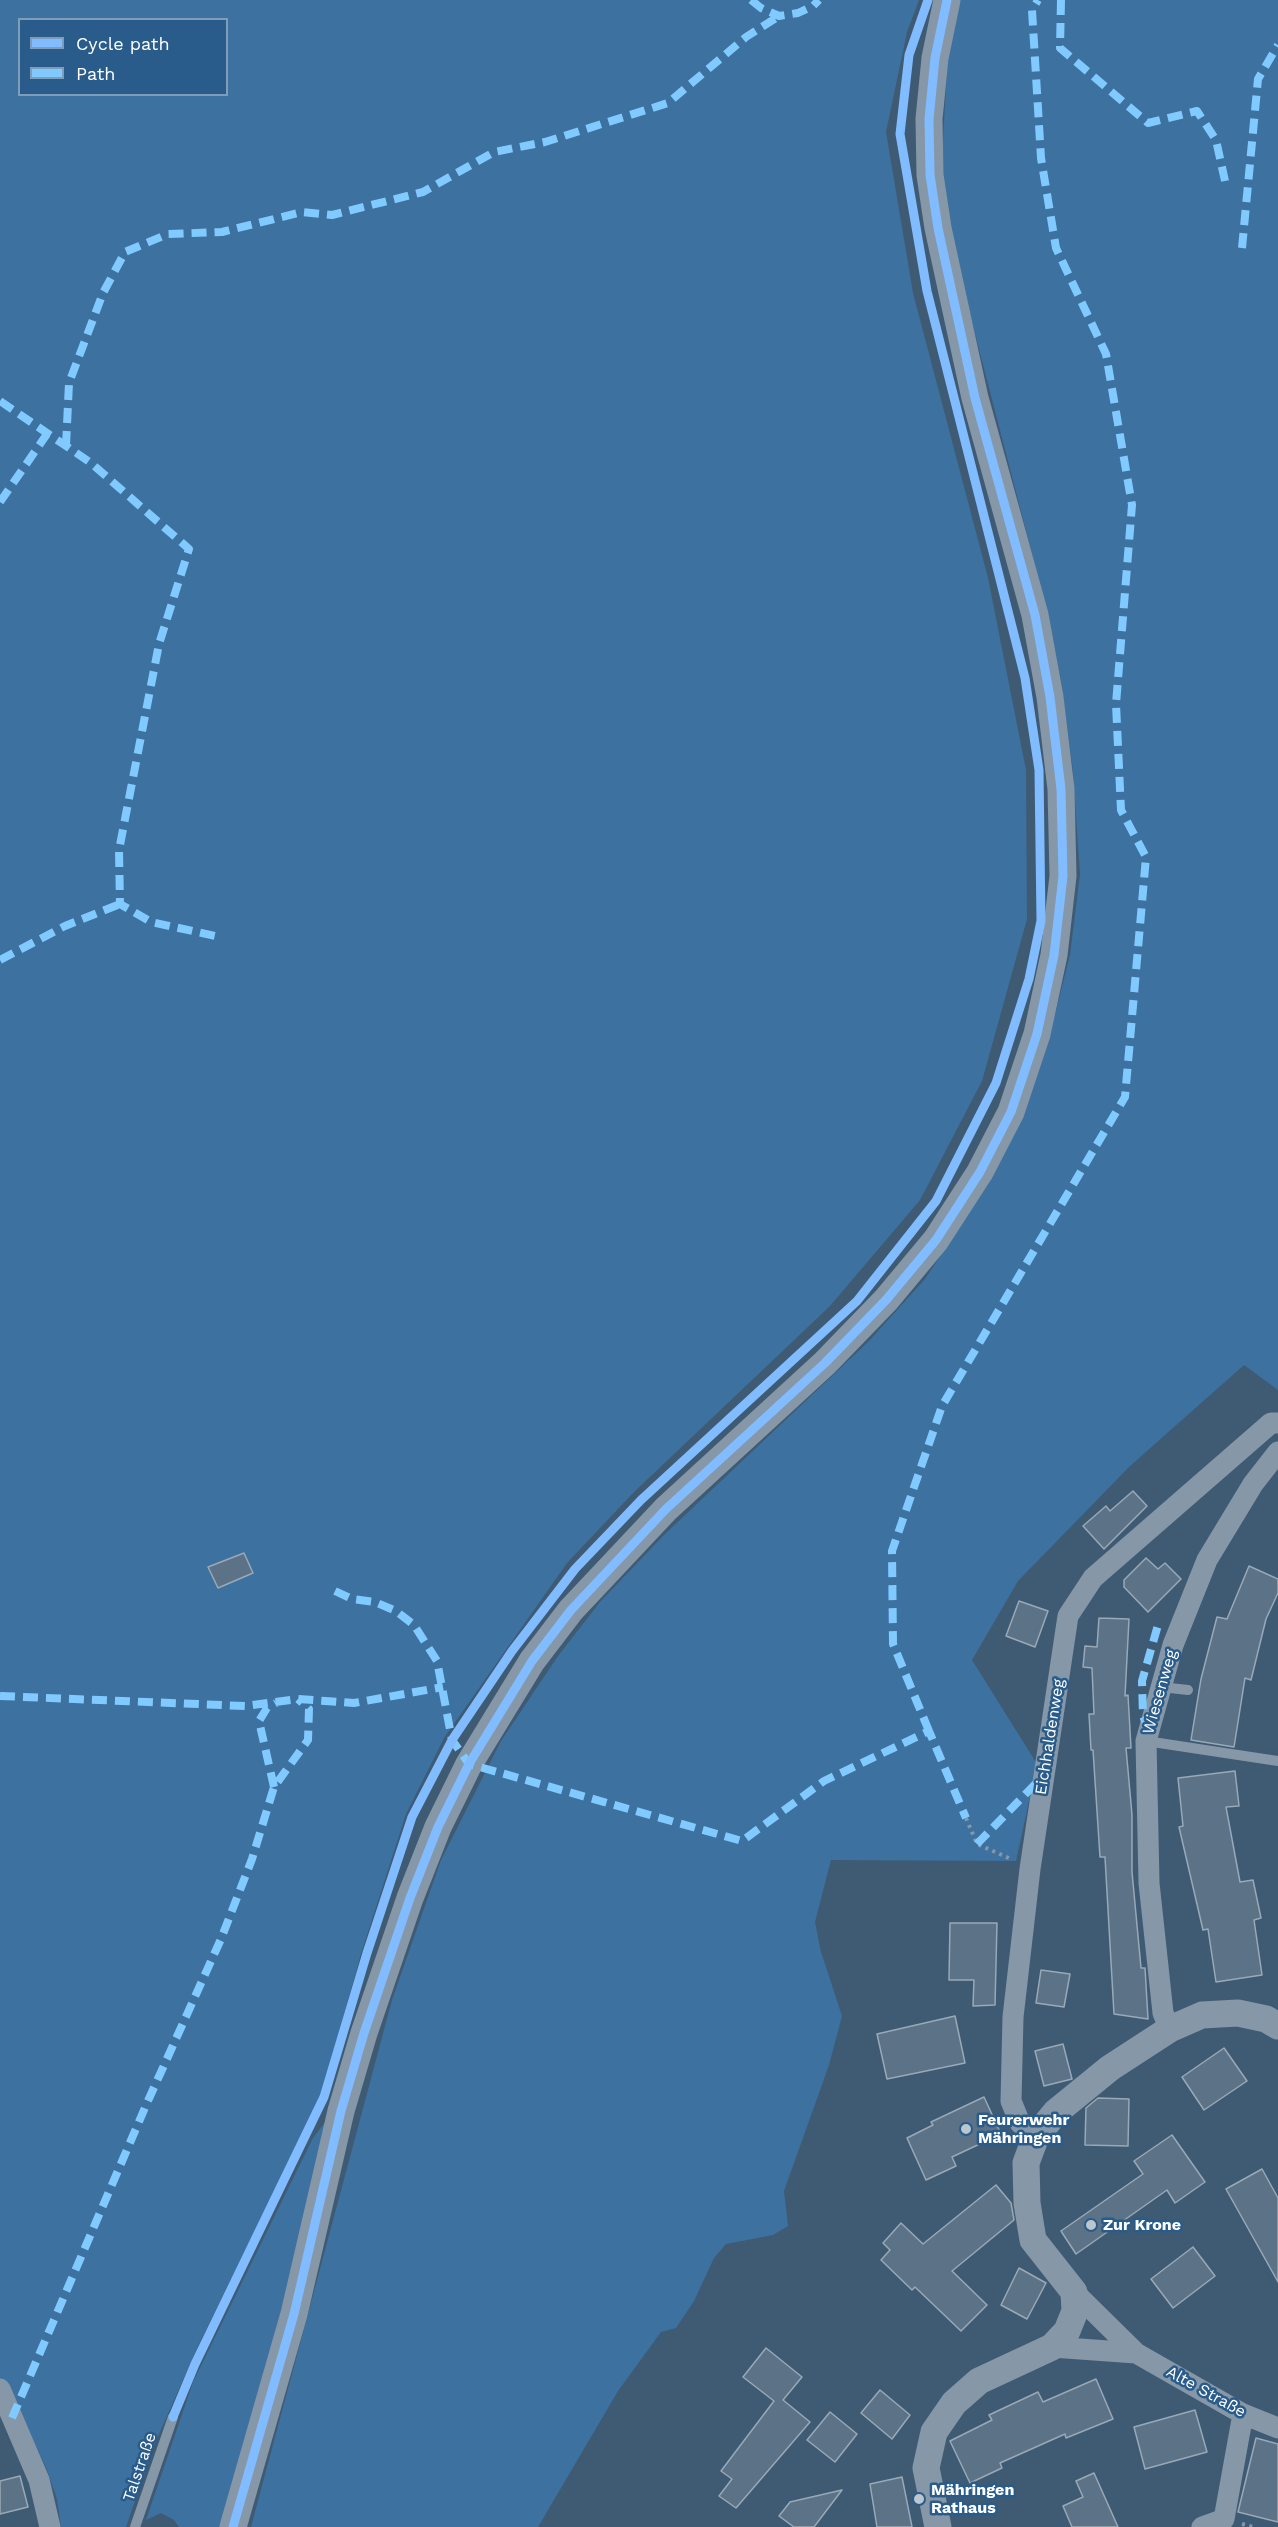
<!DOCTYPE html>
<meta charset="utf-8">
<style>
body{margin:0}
#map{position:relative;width:1278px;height:2527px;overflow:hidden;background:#3f5b74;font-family:"Work Sans",sans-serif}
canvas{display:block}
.legend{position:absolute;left:18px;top:18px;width:210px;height:78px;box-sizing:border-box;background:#295c8a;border:2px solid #7f9db9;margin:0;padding:8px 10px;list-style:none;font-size:18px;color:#fff}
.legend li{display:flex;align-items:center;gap:12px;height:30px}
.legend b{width:30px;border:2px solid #7f9db9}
</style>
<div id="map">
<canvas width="1278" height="2527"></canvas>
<ul class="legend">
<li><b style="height:8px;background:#80bcff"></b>Cycle path</li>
<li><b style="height:8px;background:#80caff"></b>Path</li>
</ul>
</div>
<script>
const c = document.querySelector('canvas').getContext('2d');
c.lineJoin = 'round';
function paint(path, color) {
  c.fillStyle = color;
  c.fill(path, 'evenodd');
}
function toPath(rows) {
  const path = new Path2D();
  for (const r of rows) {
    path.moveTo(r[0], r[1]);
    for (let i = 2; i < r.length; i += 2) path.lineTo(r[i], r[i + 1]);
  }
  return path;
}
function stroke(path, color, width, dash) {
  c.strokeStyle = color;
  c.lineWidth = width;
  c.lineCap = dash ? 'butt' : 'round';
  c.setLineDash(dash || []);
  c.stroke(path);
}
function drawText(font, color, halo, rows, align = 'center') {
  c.font = font + ' "Work Sans",sans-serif';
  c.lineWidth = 5;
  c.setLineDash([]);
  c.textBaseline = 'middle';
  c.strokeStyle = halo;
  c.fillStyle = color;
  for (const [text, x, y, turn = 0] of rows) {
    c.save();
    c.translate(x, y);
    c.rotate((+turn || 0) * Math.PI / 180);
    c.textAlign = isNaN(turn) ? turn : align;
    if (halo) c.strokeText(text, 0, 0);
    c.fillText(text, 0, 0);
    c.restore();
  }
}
const green = toPath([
 [0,0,919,0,907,32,886,132,913,293,988,578,1026,770,1027,919,982,1081,920,1200,830,1306,633,1493,567,1563,444,1738,406,1814,361,1954,321,2096,199,2344,155,2443,126,2527,61,2527,57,2499,47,2470,22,2416,0,2409],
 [20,20,226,20,226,94,20,94],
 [959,0,1278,0,1278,1390,1244,1365,1130,1466,1018,1581,972,1660,1037,1764,1016,1861,831,1860,815,1922,821,1952,842,2016,829,2065,784,2191,788,2226,773,2235,726,2244,714,2258,694,2301,676,2328,661,2332,618,2391,538,2527,251,2527,392,2000,441,1860,501,1741,558,1656,600,1602,664,1535,869,1341,925,1279,992,1178,1021,1117,1049,1037,1070,955,1080,874,1073,772,1061,680,1045,604,952,245,941,174,948,52],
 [326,2121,313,2187,248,2446,221,2527,179,2527,174,2520,161,2513,146,2520,193,2382,313,2138]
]);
const building = toPath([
 [1133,1491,1147,1506,1104,1549,1083,1526,1106,1506,1110,1511,1133,1491],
 [244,1553,253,1573,218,1588,208,1567,244,1553],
 [1146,1558,1158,1569,1165,1563,1181,1579,1148,1612,1124,1587,1124,1580,1146,1558],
 [1249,1566,1278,1579,1278,1593,1266,1619,1251,1680,1245,1678,1234,1747,1191,1740,1201,1679,1217,1617,1227,1619,1249,1566],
 [1019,1601,1048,1611,1035,1647,1006,1636,1019,1601],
 [1099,1618,1129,1619,1125,1696,1128,1695,1131,1748,1126,1748,1132,1815,1132,1872,1141,1968,1145,1968,1148,2019,1114,2014,1105,1857,1100,1857,1093,1750,1091,1750,1089,1714,1094,1714,1092,1668,1083,1667,1085,1646,1097,1647,1099,1618],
 [1235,1771,1239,1806,1226,1807,1240,1882,1253,1880,1261,1918,1254,1920,1262,1975,1216,1982,1208,1929,1203,1930,1179,1827,1183,1826,1178,1778,1235,1771],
 [950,1923,997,1923,995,2005,973,2006,974,1980,949,1980,950,1923],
 [1041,1970,1070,1974,1064,2007,1036,2003,1041,1970],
 [955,2016,965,2063,887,2079,877,2034,955,2016],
 [1063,2044,1072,2079,1044,2086,1035,2051,1063,2044],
 [1224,2048,1247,2081,1204,2110,1182,2077,1224,2048],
 [984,2097,1001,2134,952,2157,956,2166,926,2180,907,2138,933,2125,931,2122,984,2097],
 [1098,2098,1129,2099,1128,2146,1085,2145,1086,2108,1098,2098],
 [1172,2135,1205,2182,1175,2203,1167,2190,1076,2254,1061,2231,1143,2174,1134,2161,1172,2135],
 [1262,2169,1278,2198,1278,2282,1226,2189,1262,2169],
 [996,2185,1011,2203,1014,2220,952,2271,987,2305,961,2331,915,2287,912,2290,881,2260,890,2250,883,2243,901,2223,923,2244,996,2185],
 [1193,2247,1215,2276,1173,2308,1151,2279,1193,2247],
 [1019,2268,1046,2283,1027,2319,1001,2305,1019,2268],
 [766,2348,802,2377,783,2400,810,2422,736,2508,719,2496,732,2479,721,2471,774,2401,743,2377,766,2348],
 [1096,2379,1113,2419,1066,2438,1065,2434,1000,2463,1002,2468,970,2483,950,2441,992,2420,989,2415,1038,2392,1043,2402,1096,2379],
 [880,2390,910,2415,892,2439,861,2413,880,2390],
 [1195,2410,1207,2452,1145,2469,1134,2427,1195,2410],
 [830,2412,857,2434,835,2462,807,2440,830,2412],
 [1256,2438,1278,2444,1278,2522,1238,2512,1256,2438],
 [1094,2473,1118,2527,1072,2527,1063,2506,1083,2497,1076,2481,1094,2473],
 [20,2476,28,2507,0,2514,0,2481,20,2476],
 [902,2477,912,2527,877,2527,870,2484,902,2477],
 [842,2490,814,2527,794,2527,779,2516,790,2502,842,2490]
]);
const path = toPath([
 [966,1818,977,1844,1011,1859],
 [1242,2524,1253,2527]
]);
const service = toPath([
 [1161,1687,1188,1690],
 [1146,1741,1278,1761],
 [135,2527,173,2417]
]);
const minor = toPath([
 [1170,2029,1163,2013,1149,1883,1146,1741,1173,1645,1207,1560,1253,1484,1278,1452],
 [1036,2136,1020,2123,1011,2101,1013,2017,1030,1869,1068,1616,1093,1578,1271,1423,1278,1423],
 [1074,2292,1136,2353,1243,2414,1278,2428],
 [1052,2347,1136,2353],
 [0,2389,39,2480,50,2527],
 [1202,2527,1224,2519,1243,2414]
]);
const tertiary = toPath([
 [233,2527,294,2314,341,2111,364,2033,410,1898,438,1827,469,1764,532,1661,571,1610,666,1509,825,1363,886,1300,936,1240,980,1172,1011,1112,1037,1034,1054,955,1063,876,1061,789,1050,697,1035,615,975,398,938,228,930,175,929,119,935,58,947,0],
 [938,2527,926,2468,934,2432,954,2403,979,2381,1052,2347,1067,2331,1075,2311,1074,2292,1033,2240,1027,2203,1026,2163,1036,2136,1056,2112,1110,2068,1170,2029,1202,2015,1238,2013,1266,2019,1278,2026]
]);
const quiet = toPath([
 [751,0,761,8,779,16,798,13,813,6,819,0],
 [1061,0,1060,48,1148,123,1197,111,1216,140,1225,181],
 [1242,248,1258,79,1278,45],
 [0,401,91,463,189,549,159,644,119,850,120,904,151,922,220,937],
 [66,446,69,383,103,293,125,252,168,234,222,232,302,212,332,215,423,192,494,152,545,142,668,103,746,37,779,16],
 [0,502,47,434],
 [0,960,65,926,120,904],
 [335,1591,352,1599,375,1602,396,1611,414,1625,437,1661,452,1740,469,1764,742,1841,824,1781,929,1731,966,1818],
 [0,1696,245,1706,298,1699,354,1703,443,1687],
 [929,1731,893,1644,892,1551,942,1406,1125,1097,1146,857,1121,810,1116,704,1132,505,1106,354,1056,248,1041,158,1032,10,1038,0],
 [1149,1731,1143,1716,1142,1681,1158,1625],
 [274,1787,259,1721,267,1708,276,1703],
 [977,1844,1044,1775],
 [12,2418,147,2103,221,1939,252,1859,274,1787,308,1740,309,1709,298,1699]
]);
const cycleway = toPath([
 [173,2417,195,2364,324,2097,367,1953,412,1817,452,1740,512,1651,575,1569,641,1500,857,1301,936,1201,996,1083,1029,979,1041,921,1039,770,1025,678,927,291,900,134,909,55,928,0],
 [233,2527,294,2314,341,2111,364,2033,410,1898,438,1827,469,1764,532,1661,571,1610,666,1509,825,1363,886,1300,936,1240,980,1172,1011,1112,1037,1034,1054,955,1063,876,1061,789,1050,697,1035,615,975,398,938,228,930,175,929,119,935,58,947,0]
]);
const markers = [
 [966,2129,6,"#bcc6ce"],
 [1091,2225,6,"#bcc6ce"],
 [919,2499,6,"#bcc6ce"]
];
const streetNames = [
 ["Wiesenweg",1160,1692,-74],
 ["Eichhaldenweg",1050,1737,-81],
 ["Alte Straße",1206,2392,29],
 ["Talstraße",140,2467,-71]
];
const poiNames = [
 ["Feurerwehr",978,2120],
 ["Mähringen",978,2138],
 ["Zur Krone",1103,2225],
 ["Mähringen",931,2490],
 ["Rathaus",931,2508]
];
paint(green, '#3d719f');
paint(building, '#5c7286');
stroke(building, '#99a9b7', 1.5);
stroke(path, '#8697a8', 4, [3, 4.5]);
stroke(service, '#8697a8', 10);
stroke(minor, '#8697a8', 21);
stroke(tertiary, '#8697a8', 27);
stroke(quiet, '#80caff', 8, [15, 8]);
stroke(cycleway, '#80bcff', 9);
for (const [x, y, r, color] of markers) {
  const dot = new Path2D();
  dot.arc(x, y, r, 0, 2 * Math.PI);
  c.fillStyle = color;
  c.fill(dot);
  stroke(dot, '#295c8a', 2);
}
drawText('16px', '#fff', '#295c8a', streetNames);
drawText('bold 16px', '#fff', '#295c8a', poiNames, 'left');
</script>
